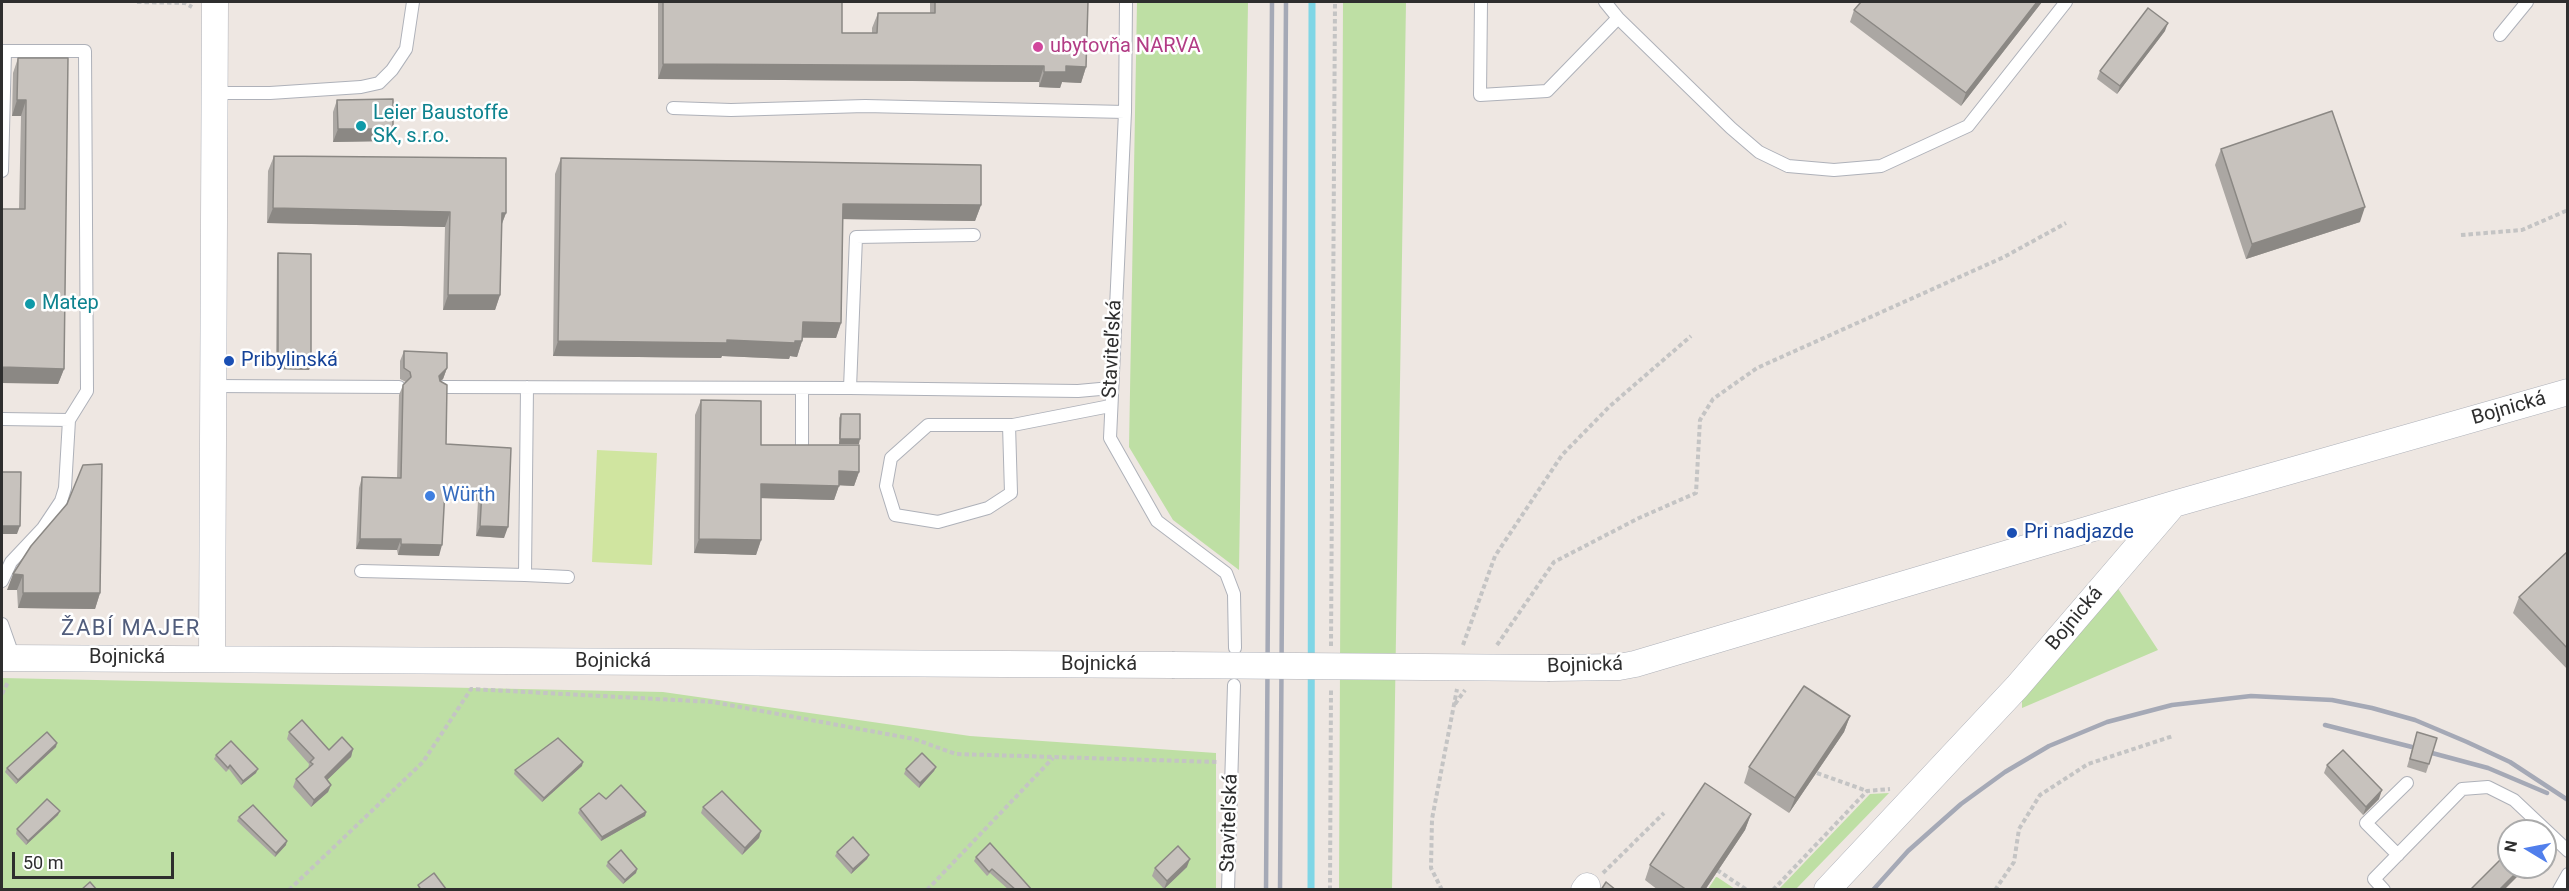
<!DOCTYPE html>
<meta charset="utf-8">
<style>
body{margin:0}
#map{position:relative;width:2569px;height:891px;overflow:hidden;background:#eee7e2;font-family:Roboto,sans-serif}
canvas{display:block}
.frame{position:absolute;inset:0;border:3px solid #2e2e2e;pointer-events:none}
.north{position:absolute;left:2497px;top:819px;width:60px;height:60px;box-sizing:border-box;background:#fff;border:2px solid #ababab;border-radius:50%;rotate:280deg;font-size:16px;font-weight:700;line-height:24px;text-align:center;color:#2e2e2e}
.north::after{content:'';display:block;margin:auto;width:21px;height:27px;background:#517fec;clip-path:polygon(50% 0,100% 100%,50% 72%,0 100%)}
.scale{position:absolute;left:12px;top:852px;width:162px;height:27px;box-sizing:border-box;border:3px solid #2e2e2e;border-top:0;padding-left:8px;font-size:18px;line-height:21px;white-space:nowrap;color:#2e2e2e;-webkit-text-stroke:4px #fff;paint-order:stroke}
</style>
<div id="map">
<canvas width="2569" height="891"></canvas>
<div class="frame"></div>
<div class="north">N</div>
<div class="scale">50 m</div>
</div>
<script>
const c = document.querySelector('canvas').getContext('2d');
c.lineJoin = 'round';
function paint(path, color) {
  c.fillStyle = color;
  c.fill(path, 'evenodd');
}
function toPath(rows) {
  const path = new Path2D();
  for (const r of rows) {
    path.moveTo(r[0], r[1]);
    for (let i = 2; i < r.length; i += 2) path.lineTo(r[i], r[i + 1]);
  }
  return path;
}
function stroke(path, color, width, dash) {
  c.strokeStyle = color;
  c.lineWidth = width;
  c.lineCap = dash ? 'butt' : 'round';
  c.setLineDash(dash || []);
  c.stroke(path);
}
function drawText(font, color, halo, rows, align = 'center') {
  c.font = font + ' Roboto,sans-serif';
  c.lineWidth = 5;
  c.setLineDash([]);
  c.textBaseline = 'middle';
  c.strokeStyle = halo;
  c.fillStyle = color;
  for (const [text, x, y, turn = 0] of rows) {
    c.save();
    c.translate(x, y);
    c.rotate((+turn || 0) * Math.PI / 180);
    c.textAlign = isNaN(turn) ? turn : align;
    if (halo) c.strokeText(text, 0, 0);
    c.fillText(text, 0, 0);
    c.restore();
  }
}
const green = toPath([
 [1137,2,1248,2,1239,570,1173,520,1129,447],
 [1343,2,1406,2,1392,889,1339,890],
 [2117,587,2158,650,2022,708,2022,699],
 [2,678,663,692,970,736,1216,753,1216,889,2,890],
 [1889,793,1796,889,1779,889,1870,794],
 [1716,877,1717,877,1735,889,1708,889]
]);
const pitch = toPath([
 [597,450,657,453,652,565,592,562]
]);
const stream = toPath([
 [1311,890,1312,2]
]);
const path = toPath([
 [137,2,185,3,192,7],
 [2461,235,2522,230,2568,210],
 [1463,645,1495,556,1562,455,1610,406,1691,336],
 [1497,645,1554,562,1639,518,1696,493,1700,420,1713,399,1757,368,2004,257,2066,223],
 [1331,646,1335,2],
 [2,694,8,682],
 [1455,704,1465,690],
 [1817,773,1867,791],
 [1717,870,1747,890],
 [1603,873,1664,813],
 [289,890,423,762,471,689,713,702,914,739,956,754,1217,762],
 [927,890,1053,758],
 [1330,890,1331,689],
 [1442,890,1431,868,1432,819,1457,689],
 [1773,890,1867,791,1890,789],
 [1995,890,2014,862,2019,829,2040,795,2088,764,2173,736]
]);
const lane = toPath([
 [1126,2,1125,112,1110,438,1157,521,1226,573,1234,594,1235,648],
 [1481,2,1480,95,1547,91,1618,18],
 [1605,2,1618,18,1731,128,1759,152,1788,166,1834,170,1881,166,1968,126,2066,2],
 [2500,35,2527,2],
 [2,51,85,51,87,391,69,420,2,419],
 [215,93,270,93,361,87,379,83,392,70,406,49,413,2],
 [673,108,731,110,865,106,1125,112],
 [2,171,5,51],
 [212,386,399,387],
 [443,387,850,388,856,237,974,235],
 [802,388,802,452],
 [850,388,1078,391,1111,388],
 [1009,425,1011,493,988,508,938,522,895,515,886,486,891,458,928,425,1013,425,1110,406],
 [361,571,525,575,527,387],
 [525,575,568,577],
 [2,581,11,562,43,528,61,501,65,488,69,420],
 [2,624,14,658],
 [2398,855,2366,823,2407,783],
 [1228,890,1234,685],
 [2384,890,2374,879,2462,789,2488,787,2514,800,2568,851],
 [2559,890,2568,874]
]);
const street = toPath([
 [2,658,1172,665],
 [212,659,215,2],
 [1550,668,1619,667,1635,664,2174,504,2568,392],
 [1584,890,1587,886],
 [1827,890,2017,687,2173,505]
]);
const rail = toPath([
 [2325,725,2412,747],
 [2432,753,2488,768,2547,793],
 [1266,890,1272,2],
 [1280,890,1286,2],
 [1873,890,1908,851,1961,804,2005,772,2049,746,2107,722,2172,705,2251,696,2332,700,2372,708,2415,720,2467,742,2510,762,2568,800]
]);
const streetBridge = toPath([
 [1172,665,1550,668]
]);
const wall = toPath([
 [658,2,842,2,842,33,872,33,872,28,878,13,930,13,930,2,1088,2,1086,67,1081,83,1062,82,1060,88,1039,87,1039,82,658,79],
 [2042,2,1961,106,1850,22,1854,10],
 [2165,31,2117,94,2097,79,2100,71],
 [18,58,68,58,64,369,58,384,19,209,21,116,12,116,13,73],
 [337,100,393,129,388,141,333,142,333,112],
 [2221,149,2360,222,2246,259,2215,165],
 [274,156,506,213,502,224,500,295,495,310,443,310,445,227,267,223,268,171],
 [561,158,981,205,975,221,843,219,841,323,836,338,803,338,797,357,790,356,789,359,722,356,721,358,553,356,555,174],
 [278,253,309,370,276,369,277,258],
 [404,351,447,368,443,379,440,381,446,444,511,448,504,538,476,536,478,501,444,500,439,556,398,555,397,550,356,549,359,488,362,477,397,478,399,395,403,385,406,382,400,379,400,361],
 [701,400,761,445,859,472,854,486,839,485,834,500,761,498,761,540,756,555,694,553,695,415],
 [841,414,859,444,839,444,839,418],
 [67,504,100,593,95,609,18,608,17,590,7,590],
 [2568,551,2568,670,2513,613,2519,597],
 [1850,716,1844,732,1789,813,1744,783,1749,767],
 [289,732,329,750,353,749,351,757,327,780,331,785,328,792,311,807,293,787,296,779,308,769,309,764,287,739],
 [2417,732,2429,764,2426,773,2407,767],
 [56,747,16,784,5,772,7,768],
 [216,755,256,773,241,785,229,769,226,772,214,759],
 [2327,765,2379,799,2363,815,2324,773],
 [582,766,542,802,514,774,515,770],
 [936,767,934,771,919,788,904,774,906,769],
 [606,799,646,812,645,816,601,841,578,813,580,809],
 [703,807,761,831,759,838,742,855,701,813],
 [1751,814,1745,830,1705,890,1658,890,1645,880,1650,865],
 [58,815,26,845,16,834,17,829],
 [239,817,286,845,275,857,237,821],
 [837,852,869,855,867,859,851,874,835,856],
 [976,857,1032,890,1009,890,990,873,987,876,974,861],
 [608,862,637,869,636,873,623,884,606,866],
 [1187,867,1164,889,1152,876,1155,868]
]);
const shadedWall = toPath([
 [2037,2,2042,2,1961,106,1966,93],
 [2168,23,2165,31,2117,94,2120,86],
 [663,64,1044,66,1039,82,658,79],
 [1066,66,1086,67,1081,83,1062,82,1060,88,1039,87,1044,72],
 [17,100,26,100,21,116,12,116],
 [338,129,393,129,388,141,333,142],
 [843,204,981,205,975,221,837,219],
 [2365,207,2360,222,2246,259,2252,244],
 [273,208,450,212,445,227,267,223],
 [502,213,506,213,500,228],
 [448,295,500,295,495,310,443,310],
 [803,322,841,323,836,338,797,337],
 [727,340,802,341,797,357,790,356,789,359,722,356,721,358,553,356,558,341],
 [278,365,311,366,309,370,276,369],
 [2,367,64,369,58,384,2,383],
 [447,368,443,379,435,386,439,376],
 [840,439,860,439,859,444,839,444],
 [839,471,859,472,854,486,833,485],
 [761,484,839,486,834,500,756,498],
 [445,489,482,490,478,501,441,499],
 [2,526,20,526,17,534,2,534],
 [480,526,508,527,504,538,476,536],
 [360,539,401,539,397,550,356,549],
 [699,539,761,540,756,555,694,553],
 [401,544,442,545,439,556,398,555],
 [13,574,23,575,17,590,7,590],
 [23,593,100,593,95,609,18,608],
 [1850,716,1844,732,1789,813,1795,798],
 [57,743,56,747,16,784,18,780],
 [353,749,351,757,322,785,325,777],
 [583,762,582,766,542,802,544,798],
 [936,767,934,771,919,788,920,783],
 [258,769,256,773,241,785,243,781],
 [331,785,328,792,311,807,314,800],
 [2382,790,2379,799,2363,815,2366,807],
 [60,811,58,815,26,845,28,841],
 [646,812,645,816,601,841,602,837],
 [1751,814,1745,830,1705,890,1700,890],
 [761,831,759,838,742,855,745,848],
 [287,841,286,845,275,857,276,853],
 [869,855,867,859,851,874,853,869],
 [1190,859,1187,867,1164,889,1167,881],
 [2522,867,2527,867,2504,890,2499,890],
 [637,869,636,873,623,884,625,880]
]);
const building = toPath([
 [663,2,842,2,842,33,877,33,878,13,935,13,935,2,1088,2,1086,67,1066,66,1066,72,1044,72,1044,66,663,64,663,2],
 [1861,2,2037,2,1966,93,1854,10,1861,2],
 [2148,8,2168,23,2120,86,2100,71,2148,8],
 [18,58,68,58,64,369,2,367,2,209,25,209,26,100,17,100,18,58],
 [393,99,393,129,338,129,337,100,393,99],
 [2332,111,2365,207,2252,244,2221,149,2332,111],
 [274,156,506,158,506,213,502,213,500,295,448,295,450,212,273,208,274,156],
 [561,158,981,165,981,205,843,204,841,323,803,322,802,341,795,341,795,343,727,340,727,343,558,341,561,158],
 [278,253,311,254,311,366,278,365,278,253],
 [404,351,447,353,447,368,439,376,440,381,447,385,446,444,511,448,508,527,480,526,482,490,445,489,442,545,401,544,401,539,360,539,362,477,401,478,403,385,411,377,410,372,404,368,404,351],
 [701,400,761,401,761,445,859,445,859,472,839,471,839,486,761,484,761,540,699,539,701,400],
 [841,414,860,414,860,439,840,439,841,414],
 [102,464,100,593,23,593,23,575,13,574,31,546,67,504,83,465,102,464],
 [2,472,21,472,20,526,2,526,2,472],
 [2568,551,2568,649,2519,597,2568,551],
 [1804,686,1850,716,1795,798,1749,767,1804,686],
 [302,720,329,750,342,737,353,749,325,777,331,785,314,800,296,779,313,764,310,762,314,758,289,732,302,720],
 [47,732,57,743,18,780,7,768,47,732],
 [2417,732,2437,738,2429,764,2410,759,2417,732],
 [558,738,583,762,544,798,515,770,558,738],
 [231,741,258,769,243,781,230,765,228,768,216,755,231,741],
 [2343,750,2382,790,2366,807,2327,765,2343,750],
 [922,753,936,767,920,783,906,769,922,753],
 [1705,783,1751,814,1700,890,1687,890,1650,865,1705,783],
 [621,785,646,812,602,837,580,809,599,793,606,799,621,785],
 [722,791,761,831,745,848,703,807,722,791],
 [47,799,60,811,28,841,17,829,47,799],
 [253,805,287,841,276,853,239,817,253,805],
 [853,837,869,855,853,869,837,852,853,837],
 [990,843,1032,890,1016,890,992,869,989,872,976,857,990,843],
 [1178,846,1190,859,1167,881,1155,868,1178,846],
 [621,850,637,869,625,880,608,862,621,850],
 [2509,851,2509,867,2522,867,2499,890,2470,890,2509,851],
 [434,873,446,889,421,890,418,885,434,873],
 [90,882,97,890,81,890,90,882],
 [1606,882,1616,890,1601,890,1606,882]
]);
const markers = [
 [1038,47,6,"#d1479c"],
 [361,126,6,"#0f9aa8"],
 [30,304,6,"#0f9aa8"],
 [229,361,6,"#1a4fb4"],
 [430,496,6,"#3f7fe0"],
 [2012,533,6,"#1a4fb4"]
];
const hotelNames = [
 ["ubytovňa NARVA",1050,47]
];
const cultureNames = [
 ["Leier Baustoffe",373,114],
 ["SK, s.r.o.",373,137],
 ["Matep",42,304]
];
const streetNames = [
 ["Staviteľská",1113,349,-87],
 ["Bojnická",2509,409,-16],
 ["Bojnická",2075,619,-50],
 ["Bojnická",127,658],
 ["Bojnická",613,662],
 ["Bojnická",1099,665],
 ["Bojnická",1585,666,-2],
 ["Staviteľská",1230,823,-88]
];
const transitNames = [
 ["Pribylinská",241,361],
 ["Pri nadjazde",2024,533]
];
const shopNames = [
 ["Würth",442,496]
];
const quarterNames = [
 ["ŽABÍ MAJER",131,629]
];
paint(green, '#bedfa4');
paint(pitch, '#d0e5a0');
stroke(stream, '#7fd6e6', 7);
stroke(lane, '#aeb1b9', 14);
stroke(street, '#aeb1b9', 27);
stroke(path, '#c4c4c4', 4, [4.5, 3]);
stroke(lane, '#fff', 12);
stroke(street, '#fff', 26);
stroke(rail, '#a5a9b6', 4.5);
stroke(streetBridge, '#aeb1b9', 27, []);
stroke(streetBridge, '#fff', 26);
paint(wall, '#aba7a3');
paint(shadedWall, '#8b8884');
paint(building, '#c7c2bd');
stroke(building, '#8b8884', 1.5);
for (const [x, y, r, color] of markers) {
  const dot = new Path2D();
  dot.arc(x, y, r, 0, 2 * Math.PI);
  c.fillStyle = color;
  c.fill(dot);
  stroke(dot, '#fff', 2);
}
drawText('20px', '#b23c85', '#fff', hotelNames, 'left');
drawText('20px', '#0d838f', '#fff', cultureNames, 'left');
drawText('20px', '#2e2e2e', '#fff', streetNames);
drawText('20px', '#164399', '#fff', transitNames, 'left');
drawText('20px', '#366cbe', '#fff', shopNames, 'left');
c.letterSpacing = '1.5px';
drawText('22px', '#515d7c', '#fff', quarterNames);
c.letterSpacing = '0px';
</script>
